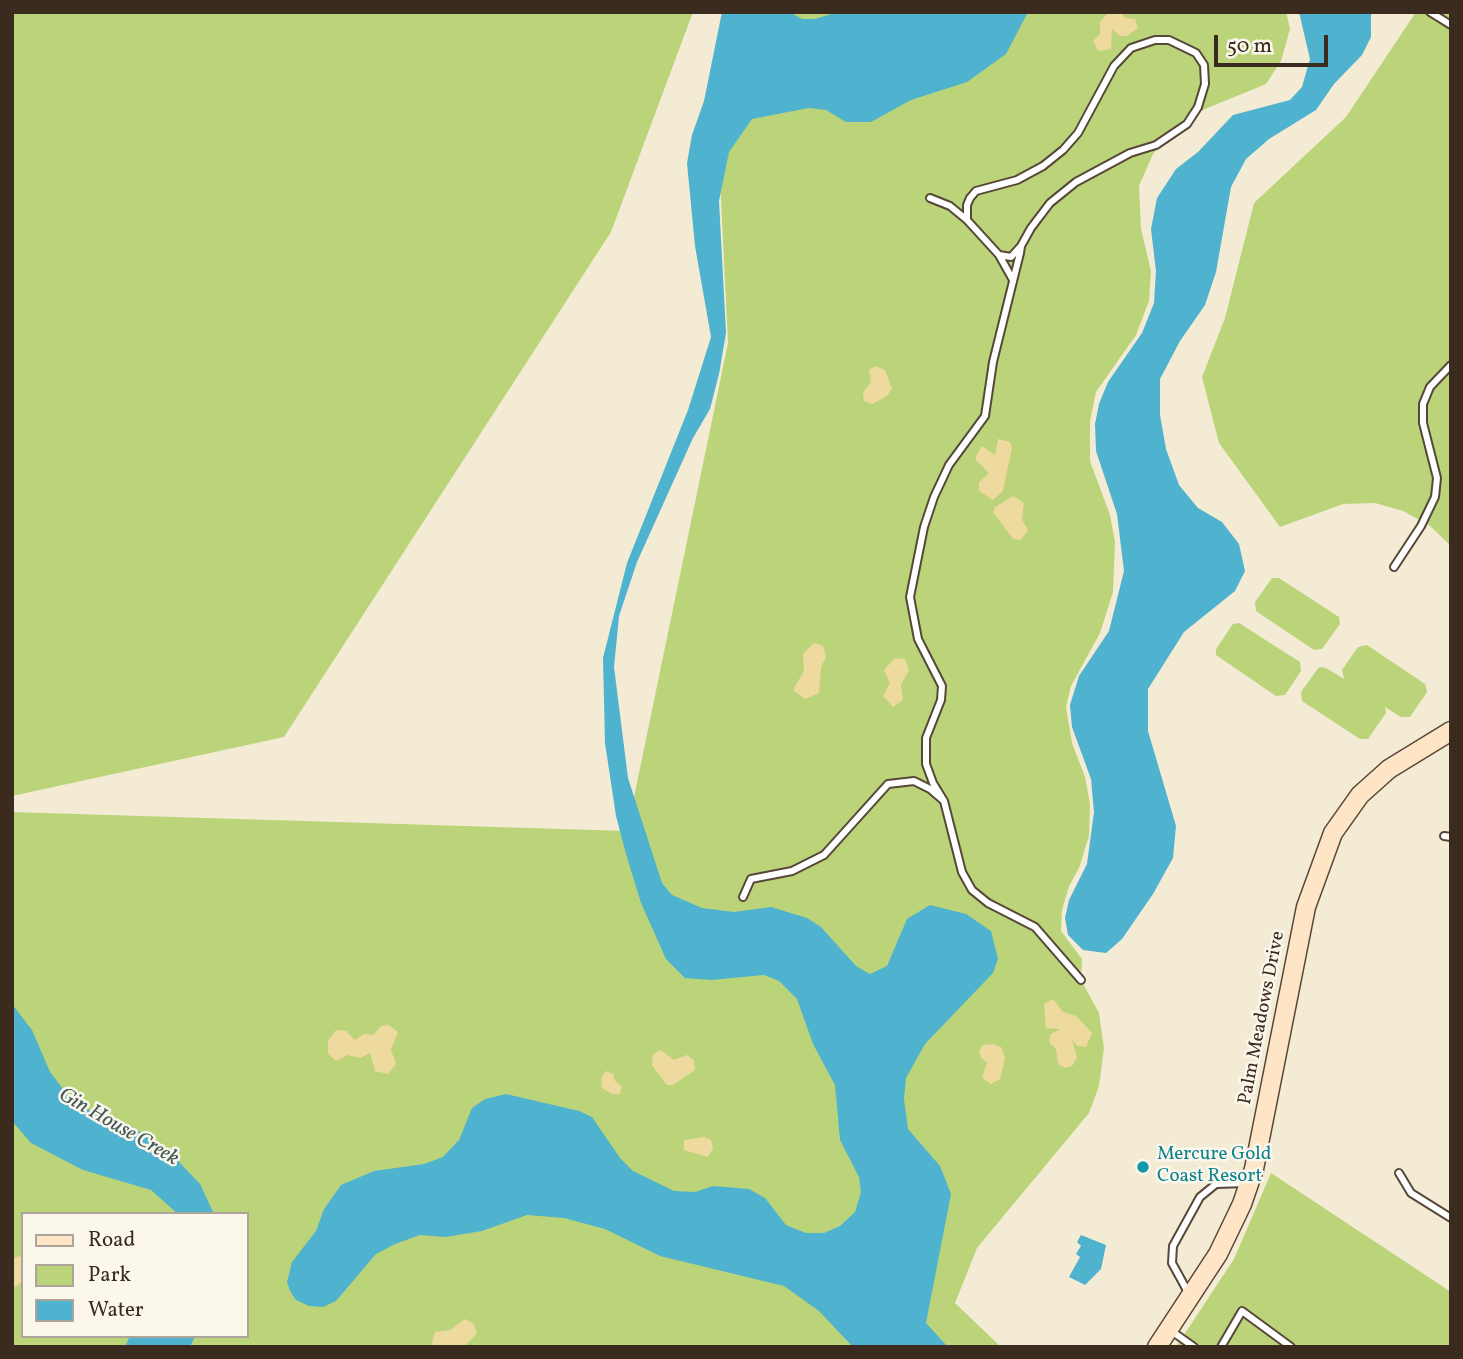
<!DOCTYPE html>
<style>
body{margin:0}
#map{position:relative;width:1463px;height:1359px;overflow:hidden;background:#f4ebd5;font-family:Vollkorn,serif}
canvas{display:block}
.frame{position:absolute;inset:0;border:14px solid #3b2a1e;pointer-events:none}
.legend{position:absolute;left:21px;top:1212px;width:228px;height:126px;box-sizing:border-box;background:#fbf7ec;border:2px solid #aea59a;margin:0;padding:9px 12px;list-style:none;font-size:21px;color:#3b2a1e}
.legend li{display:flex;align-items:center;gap:14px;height:35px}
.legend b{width:35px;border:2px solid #aea59a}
.scale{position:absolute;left:1214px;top:35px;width:114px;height:32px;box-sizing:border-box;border:4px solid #3b2a1e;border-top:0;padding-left:9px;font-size:21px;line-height:24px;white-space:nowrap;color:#3b2a1e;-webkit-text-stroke:5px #fbf7ec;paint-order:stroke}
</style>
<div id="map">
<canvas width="1463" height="1359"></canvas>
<div class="frame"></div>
<ul class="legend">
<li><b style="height:9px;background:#fde5c5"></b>Road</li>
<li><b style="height:19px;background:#bbd479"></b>Park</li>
<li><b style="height:19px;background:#4fb2ce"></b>Water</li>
</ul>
<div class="scale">50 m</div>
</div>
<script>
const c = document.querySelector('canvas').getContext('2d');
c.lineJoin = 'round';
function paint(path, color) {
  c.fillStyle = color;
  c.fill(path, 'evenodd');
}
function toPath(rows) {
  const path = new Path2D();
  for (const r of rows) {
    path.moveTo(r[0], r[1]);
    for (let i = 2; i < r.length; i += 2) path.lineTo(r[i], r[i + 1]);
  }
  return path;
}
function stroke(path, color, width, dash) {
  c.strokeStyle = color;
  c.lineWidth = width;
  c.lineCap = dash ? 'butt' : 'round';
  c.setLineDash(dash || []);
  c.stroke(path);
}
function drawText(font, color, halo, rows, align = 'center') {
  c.font = font + ' Vollkorn,serif';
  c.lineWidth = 5;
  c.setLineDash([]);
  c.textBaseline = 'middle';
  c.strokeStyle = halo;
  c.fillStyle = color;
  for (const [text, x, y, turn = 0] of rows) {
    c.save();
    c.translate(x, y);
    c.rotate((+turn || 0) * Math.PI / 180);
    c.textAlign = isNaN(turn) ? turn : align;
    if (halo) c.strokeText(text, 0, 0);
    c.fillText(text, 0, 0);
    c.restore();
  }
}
const green = toPath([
 [12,12,693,12,611,232,284,737,12,796],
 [755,12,1286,12,1290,29,1281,61,1266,84,1205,109,1179,125,1153,154,1139,186,1141,229,1151,271,1149,301,1136,335,1096,392,1090,421,1090,461,1110,515,1115,542,1113,592,1100,633,1071,686,1066,707,1072,743,1085,777,1090,804,1089,836,1079,868,1069,886,1062,910,1061,931,1082,959,1081,980,1099,1013,1104,1048,1099,1086,1089,1113,977,1248,955,1303,1001,1347,12,1347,12,812,627,831,728,343,717,118],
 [23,1214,247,1214,247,1336,23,1336],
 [1416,12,1451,12,1451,546,1429,525,1403,511,1375,503,1343,504,1280,527,1219,443,1202,377,1225,318,1254,203,1346,117],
 [1272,578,1279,578,1339,617,1340,624,1322,649,1314,650,1256,611,1255,602],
 [1239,623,1300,662,1301,671,1285,695,1276,696,1216,655,1216,649,1233,624],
 [1367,645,1425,684,1427,692,1410,717,1401,717,1385,707,1386,713,1368,739,1360,739,1302,701,1301,692,1319,667,1326,668,1344,679,1342,670,1358,647],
 [1271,1173,1451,1292,1451,1347,1176,1347,1234,1259]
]);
const sand = toPath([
 [1109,12,1121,12,1125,18,1135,19,1138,28,1127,36,1120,36,1112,29,1111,49,1098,51,1093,41,1100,34,1100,22],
 [875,366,885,370,892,388,887,396,872,404,864,401,863,392,871,382,869,370],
 [998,439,1010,442,1012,448,1003,491,993,500,979,491,979,482,989,473,976,460,976,456,982,446,995,455],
 [1013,496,1024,503,1022,520,1028,530,1021,540,1013,539,993,512,995,507],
 [814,643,823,646,826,657,821,667,819,693,805,699,793,690,804,671,803,654],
 [895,658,905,659,909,670,901,685,903,700,893,707,883,696,890,683,884,670],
 [1053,999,1063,1012,1076,1016,1092,1033,1086,1047,1077,1046,1072,1039,1077,1058,1072,1066,1065,1068,1058,1064,1056,1049,1049,1042,1051,1034,1061,1029,1046,1028,1044,1004],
 [389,1025,398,1032,391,1050,396,1064,388,1074,375,1071,370,1053,360,1058,348,1055,336,1061,328,1054,328,1041,336,1030,346,1031,355,1040,364,1034,373,1035,381,1026],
 [993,1044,1001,1047,1005,1058,1000,1079,991,1084,982,1078,987,1062,981,1058,979,1051,983,1045],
 [661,1050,674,1060,687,1055,694,1060,695,1070,673,1085,667,1085,652,1065,653,1054],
 [606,1071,613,1074,615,1081,622,1086,620,1094,612,1094,602,1088,601,1078],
 [704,1137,711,1140,713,1148,708,1157,684,1150,684,1140],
 [22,1255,23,1281,12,1289,12,1259],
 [465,1319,474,1324,477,1333,464,1347,431,1347,435,1332,450,1330]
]);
const water = toPath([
 [722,12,790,12,802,19,815,19,838,12,1028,12,1006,54,967,82,911,100,871,122,846,122,826,110,809,108,752,119,729,152,719,201,726,333,719,374,710,409,693,438,637,562,619,616,614,667,628,778,662,883,672,895,702,908,734,912,771,907,807,918,821,927,856,966,870,974,887,966,907,919,930,905,966,914,991,931,998,959,993,973,925,1044,906,1078,904,1099,908,1129,940,1166,951,1194,926,1323,948,1347,853,1347,819,1311,784,1286,660,1256,605,1229,564,1218,527,1215,482,1231,445,1237,420,1235,395,1244,376,1254,336,1301,323,1307,309,1306,296,1300,290,1291,287,1282,292,1262,316,1231,324,1209,341,1185,374,1171,424,1164,443,1157,459,1140,472,1108,485,1099,506,1094,579,1111,592,1117,620,1158,633,1171,674,1191,695,1192,713,1186,749,1189,765,1198,786,1225,806,1233,824,1233,840,1226,855,1212,861,1192,859,1177,840,1140,835,1085,813,1044,797,999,779,981,764,975,711,980,685,978,666,959,641,903,626,854,616,816,605,743,603,658,627,563,688,410,711,337,695,246,687,163,692,135,704,101],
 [1299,12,1371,12,1371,37,1362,55,1334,84,1316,110,1269,139,1246,159,1231,187,1216,272,1205,305,1180,341,1160,379,1160,415,1166,449,1179,485,1198,508,1222,522,1239,544,1245,571,1235,591,1184,632,1148,689,1148,731,1176,826,1173,858,1153,894,1122,939,1106,953,1083,950,1068,935,1065,918,1069,900,1087,864,1094,812,1091,779,1072,727,1070,705,1079,676,1109,631,1124,571,1117,514,1096,451,1095,424,1099,404,1108,382,1142,333,1154,303,1156,271,1151,229,1157,198,1176,169,1198,152,1233,115,1290,100,1302,87,1310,59],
 [12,1004,32,1030,50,1072,67,1094,99,1117,134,1128,165,1147,200,1184,214,1214,178,1214,151,1190,83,1170,31,1143,12,1121],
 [1081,1235,1106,1245,1101,1269,1085,1285,1069,1277,1080,1257,1076,1254,1081,1246,1077,1242],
 [130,1336,195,1336,190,1347,125,1347]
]);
const lane = toPath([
 [1430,12,1451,25],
 [930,198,950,206,967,220],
 [999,255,1011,257,1020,247],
 [1394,567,1421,526,1435,497,1437,478,1423,423,1423,404,1430,387,1451,365],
 [944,801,933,783,926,764,926,738,941,700,942,686,918,639,910,597,924,527,934,497,949,465,985,416,993,362,1020,253,1021,246,1031,228,1050,203,1076,182,1130,153,1156,145,1187,124,1198,107,1205,84,1204,65,1196,53,1169,40,1155,40,1131,48,1114,66,1078,133,1063,150,1043,166,1017,180,976,191,970,198,967,205,967,220,999,255,1013,280],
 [1444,836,1451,837],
 [743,897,751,879,792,871,824,855,888,784,914,781,930,789,944,801,962,872,972,890,988,903,1035,927,1081,980],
 [1399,1173,1411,1193,1451,1218],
 [1189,1294,1172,1263,1173,1246,1200,1197,1216,1184,1247,1183],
 [1170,1330,1194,1347],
 [1221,1347,1242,1311,1291,1347]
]);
const secondary = toPath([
 [1157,1347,1218,1254,1242,1204,1254,1169,1306,907,1333,833,1360,795,1389,769,1451,731]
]);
const markers = [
 [1143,1167,7,"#0f9aa8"]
];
const streetNames = [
 ["Palm Meadows Drive",1263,1018,-79]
];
const cultureNames = [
 ["Mercure Gold",1157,1156],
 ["Coast Resort",1157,1178]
];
const waterNames = [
 ["Gin House Creek",118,1128,30]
];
paint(green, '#bbd479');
paint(sand, '#eeda9e');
paint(water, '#4fb2ce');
stroke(lane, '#574739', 10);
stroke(secondary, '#574739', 21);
stroke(lane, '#fff', 6);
stroke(secondary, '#fde5c5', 18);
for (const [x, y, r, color] of markers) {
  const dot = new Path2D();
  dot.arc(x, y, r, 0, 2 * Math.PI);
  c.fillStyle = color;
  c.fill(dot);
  stroke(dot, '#fbf7ec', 2.5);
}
drawText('19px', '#3b2a1e', '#fbf7ec', streetNames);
drawText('19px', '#0d838f', '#fbf7ec', cultureNames, 'left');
drawText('italic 21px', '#425a5c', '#fbf7ec', waterNames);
</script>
